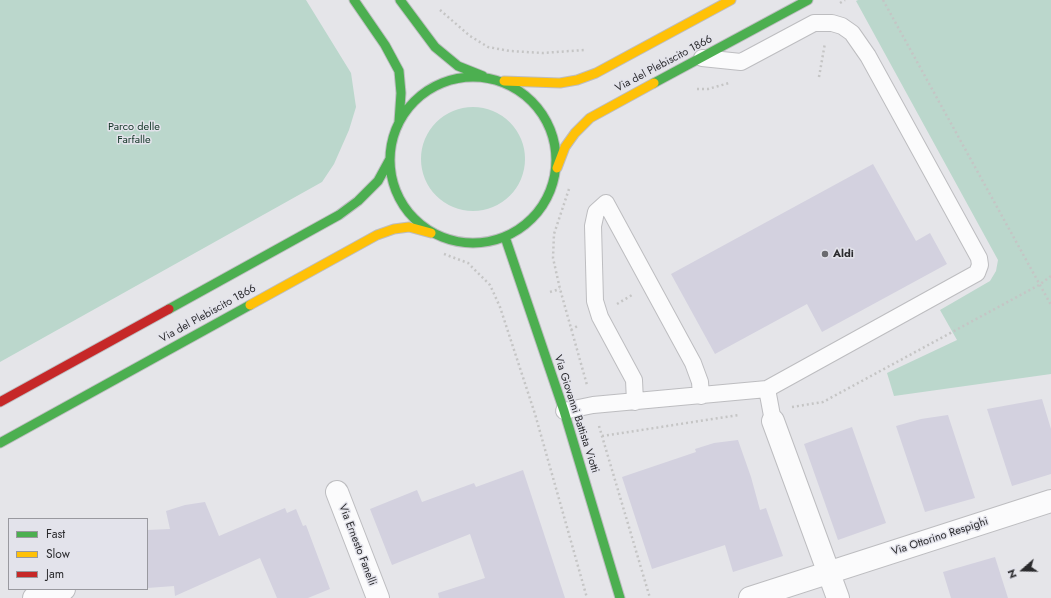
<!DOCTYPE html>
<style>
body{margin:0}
#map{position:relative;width:1051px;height:598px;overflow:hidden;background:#e5e5e9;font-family:Jost,sans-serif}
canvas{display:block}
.legend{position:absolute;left:8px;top:518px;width:140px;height:72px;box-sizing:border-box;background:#e3e3eb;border:1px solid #99999f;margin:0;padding:5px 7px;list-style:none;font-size:12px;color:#2a2a2d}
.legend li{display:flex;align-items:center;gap:8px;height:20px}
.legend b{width:20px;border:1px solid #99999f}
.north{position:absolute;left:1003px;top:550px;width:40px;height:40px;-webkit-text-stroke:3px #e3e3eb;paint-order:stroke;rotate:250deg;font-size:11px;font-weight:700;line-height:16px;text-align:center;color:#2a2a2d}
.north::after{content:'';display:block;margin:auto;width:14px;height:18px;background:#2a2a2d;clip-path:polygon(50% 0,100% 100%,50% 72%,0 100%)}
</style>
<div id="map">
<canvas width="1051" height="598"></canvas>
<ul class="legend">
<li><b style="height:5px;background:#4caf50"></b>Fast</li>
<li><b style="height:5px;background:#ffc107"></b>Slow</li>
<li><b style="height:5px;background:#c62828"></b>Jam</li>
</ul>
<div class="north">N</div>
</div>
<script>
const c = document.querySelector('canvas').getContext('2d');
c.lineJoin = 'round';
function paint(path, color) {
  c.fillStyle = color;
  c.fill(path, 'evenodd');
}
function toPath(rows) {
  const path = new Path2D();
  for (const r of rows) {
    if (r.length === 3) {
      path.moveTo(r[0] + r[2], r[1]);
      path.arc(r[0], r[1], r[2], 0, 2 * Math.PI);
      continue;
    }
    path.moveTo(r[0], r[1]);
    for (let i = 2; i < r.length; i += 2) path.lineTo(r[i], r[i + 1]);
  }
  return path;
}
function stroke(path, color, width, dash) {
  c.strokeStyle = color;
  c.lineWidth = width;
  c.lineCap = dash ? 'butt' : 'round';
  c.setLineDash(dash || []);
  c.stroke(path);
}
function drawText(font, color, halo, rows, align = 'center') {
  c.font = font + ' Jost,sans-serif';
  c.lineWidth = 3;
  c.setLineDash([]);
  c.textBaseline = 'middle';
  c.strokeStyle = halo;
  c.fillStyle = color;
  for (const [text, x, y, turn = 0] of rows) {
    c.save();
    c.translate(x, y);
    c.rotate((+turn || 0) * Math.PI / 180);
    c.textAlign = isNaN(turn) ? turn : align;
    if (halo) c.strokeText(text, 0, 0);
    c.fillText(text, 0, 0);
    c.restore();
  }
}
const green = toPath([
 [0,0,306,0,351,73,356,107,349,130,334,164,322,182,0,362],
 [858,0,1051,0,1051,374,894,396,887,373,957,340,940,310,990,281,996,271,998,260,856,1],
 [473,159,52]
]);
const building = toPath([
 [873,164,916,241,930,233,947,264,822,332,807,304,715,354,671,274],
 [1042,399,1051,429,1051,474,1012,486,987,409],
 [948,415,975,498,925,512,896,426,921,419],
 [852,427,886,523,838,540,804,444],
 [738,440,751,477,760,510,766,508,783,556,733,572,725,545,652,569,622,477,696,452,695,449,714,443],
 [523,470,565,598,439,598,438,593,485,578,470,534,392,565,370,509,417,490,422,502,474,483,476,487],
 [205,502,219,536,285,508,287,513,296,509,303,526,306,525,330,589,308,598,277,598,260,558,175,596,174,586,147,588,147,530,170,529,166,511,185,505],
 [995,557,1008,598,951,598,943,572]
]);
const path = toPath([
 [883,0,1051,305],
 [840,3,845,0],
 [440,10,470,36,488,47,510,51,543,53,584,50],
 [819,77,825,43],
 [697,89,708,89,729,83],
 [569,189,554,234,553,258,560,289,587,385],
 [444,254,468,263,490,285,500,307,535,414,587,598],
 [550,292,560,289],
 [617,304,632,295],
 [571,330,579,325],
 [792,407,823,402,1039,285,1051,276],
 [599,426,650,598],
 [602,436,739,415]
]);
const lane = toPath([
 [767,389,773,421],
 [635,402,634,380,600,317,595,301,593,226,596,212,606,203,693,363,700,382,701,396],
 [564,411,593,405,767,389,977,273,980,265,979,258,868,56,852,33,842,26,832,23,814,23,741,62,702,58]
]);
const street = toPath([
 [773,421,838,598],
 [337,492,378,598],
 [34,598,64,589],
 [750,598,1051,501]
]);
const fast = toPath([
 [354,0,385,45,399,71,401,93,399,122],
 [400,0,435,47,458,66,483,76],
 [473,160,83],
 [654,83,808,0],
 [505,237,564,411,620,598],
 [169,309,339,215,358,201,378,181,390,159],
 [0,443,250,305]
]);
const slow = toPath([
 [504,81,560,83,577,80,596,73,731,0],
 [557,168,565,147,575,133,590,118,654,83],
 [250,305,377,235,394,229,409,227,431,233]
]);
const jam = toPath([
 [0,402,169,309]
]);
const markers = [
 [825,254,4,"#6b6b6f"]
];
const streetNames = [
 ["Via del Plebiscito 1866",664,64,-28],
 ["Via del Plebiscito 1866",208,314,-29],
 ["Via Giovanni Battista Viotti",576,414,72],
 ["Via Ottorino Respighi",940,537,-18],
 ["Via Ernesto Fanelli",357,545,69]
];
const parkNames = [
 ["Parco delle",134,127],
 ["Farfalle",134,140]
];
const poiNames = [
 ["Aldi",833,254]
];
paint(green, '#bbd7cc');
paint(building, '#d3d1df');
stroke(lane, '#bdbdc0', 18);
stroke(street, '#bdbdc0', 24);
stroke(fast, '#bdbdc0', 11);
stroke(slow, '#bdbdc0', 11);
stroke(jam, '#bdbdc0', 11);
stroke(path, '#c5c5c5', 2.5, [2, 3]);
stroke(lane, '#fbfbfc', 16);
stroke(street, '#fbfbfc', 22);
stroke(fast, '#4caf50', 9);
stroke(slow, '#ffc107', 9);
stroke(jam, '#c62828', 9);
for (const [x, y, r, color] of markers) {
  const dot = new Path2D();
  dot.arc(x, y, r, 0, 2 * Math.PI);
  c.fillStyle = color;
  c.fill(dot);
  stroke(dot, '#e3e3eb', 1.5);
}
drawText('11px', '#2a2a2d', '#e3e3eb', streetNames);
drawText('11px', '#123426', '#e3e3eb', parkNames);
drawText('bold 11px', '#2a2a2d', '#e3e3eb', poiNames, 'left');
</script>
